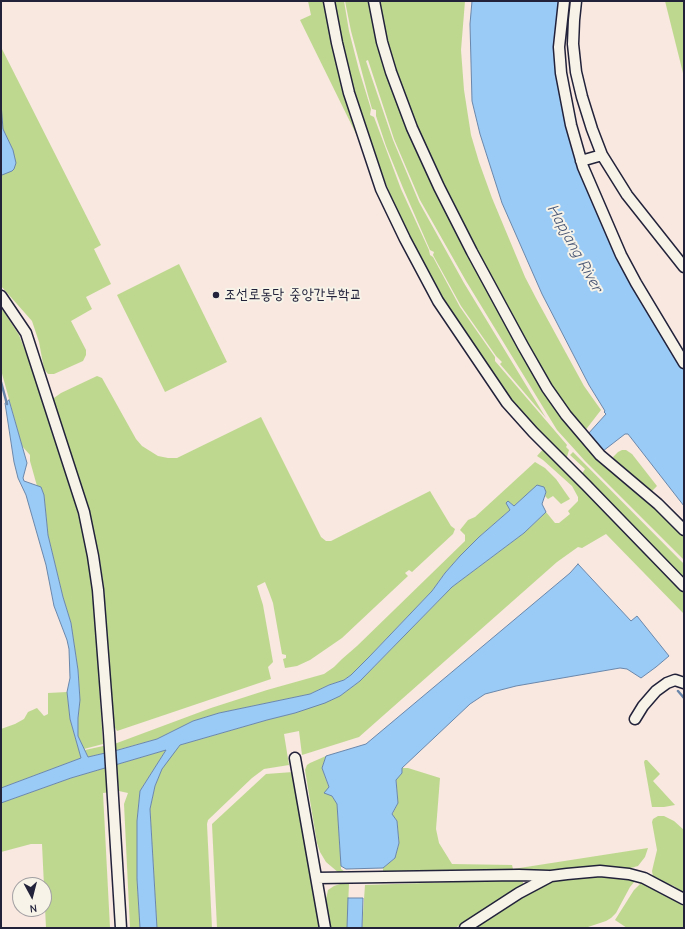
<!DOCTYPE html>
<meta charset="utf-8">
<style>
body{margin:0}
#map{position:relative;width:685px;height:929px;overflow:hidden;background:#f8e8df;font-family:"Comic Neue",sans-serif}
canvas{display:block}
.frame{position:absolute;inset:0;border:2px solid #22223b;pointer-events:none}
.north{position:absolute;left:12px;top:877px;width:40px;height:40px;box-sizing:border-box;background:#f7f3e8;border:1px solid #a29fa3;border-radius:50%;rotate:173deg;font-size:11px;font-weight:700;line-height:16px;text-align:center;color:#22223b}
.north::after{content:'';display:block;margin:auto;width:14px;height:18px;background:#22223b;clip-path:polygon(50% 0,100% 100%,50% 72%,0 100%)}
</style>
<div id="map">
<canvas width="685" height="929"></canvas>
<div class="frame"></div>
<div class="north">N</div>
</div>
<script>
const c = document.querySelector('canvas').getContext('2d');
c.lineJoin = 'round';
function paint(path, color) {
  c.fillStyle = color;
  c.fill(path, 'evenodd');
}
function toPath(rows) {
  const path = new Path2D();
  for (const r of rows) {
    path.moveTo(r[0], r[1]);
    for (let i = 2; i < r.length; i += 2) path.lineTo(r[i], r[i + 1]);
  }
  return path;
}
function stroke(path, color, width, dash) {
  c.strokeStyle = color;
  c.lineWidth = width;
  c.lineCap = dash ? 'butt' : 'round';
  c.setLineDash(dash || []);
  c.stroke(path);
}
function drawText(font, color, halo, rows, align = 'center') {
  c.font = font + ' "Comic Neue","Poor Story",sans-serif';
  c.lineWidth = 4;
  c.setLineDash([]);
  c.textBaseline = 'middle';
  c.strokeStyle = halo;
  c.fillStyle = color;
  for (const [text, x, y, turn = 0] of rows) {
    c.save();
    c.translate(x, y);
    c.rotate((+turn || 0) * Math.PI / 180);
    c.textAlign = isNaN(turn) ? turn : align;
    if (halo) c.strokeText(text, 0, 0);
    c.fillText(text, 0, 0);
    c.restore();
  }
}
const green = toPath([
 [308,1,325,1,332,43,360,142,300,20,311,15],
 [332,1,344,1,349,31,359,70,371,109,370,115,374,117,401,189,429,250,430,255,433,257,460,307,495,357,495,361,567,445,566,447,569,450,566,460,510,402,452,317,408,237,389,192,351,89],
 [345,1,372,1,400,104,563,416,684,534,684,560,585,461,557,430,466,281,420,200,394,139,368,60,366,61,393,140,419,202,464,283,546,418,500,364,502,362,496,356,461,306,433,255,434,252,430,250,403,188,386,146,376,116,376,110,372,109,368,95,351,31],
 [378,1,465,1,461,50,464,90,471,135,479,162,492,198,525,277,537,300,584,386,601,410,584,432,547,380,474,249,414,125,393,70],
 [665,1,684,1,684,77],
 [1,47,101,245,94,249,111,284,86,297,92,309,71,321,86,350,86,355,83,361,54,374,48,374,44,369,39,342,32,321,1,286,1,175,2,175,13,150,3,129,1,103],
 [179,264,227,362,165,392,117,295],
 [1,307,19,335,40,389,69,480,83,533,90,565,93,591,103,744,84,749,78,736,78,718,80,700,78,670,71,623,63,597,48,535,44,495,41,487,37,486,30,461,30,455,22,446,1,370],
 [97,376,102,378,136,439,142,446,158,456,168,458,177,458,261,417,321,537,326,541,331,541,430,491,451,526,455,529,453,534,412,572,409,570,405,573,408,576,342,638,310,660,297,666,285,668,283,659,286,658,286,655,282,654,273,603,269,592,265,582,257,586,263,605,273,662,268,667,271,679,117,731,113,724,104,588,99,554,88,511,54,403,54,398,61,393],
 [545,447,684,590,684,614,606,534,582,548,578,547,557,562,359,737,302,755,299,731,284,734,289,765,264,769,252,778,208,820,207,824,212,928,157,928,150,809,155,786,162,769,169,758,180,745,267,720,295,713,340,696,360,681,452,587,524,533,546,512,555,523,559,523,570,514,568,511,578,501,578,497,572,486,543,460,537,456],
 [622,450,626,450,632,454,657,486,651,492,615,461,613,457,618,452],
 [573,452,684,564,684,582,581,475,585,469,570,455],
 [535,462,545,468,556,479,570,499,561,504,553,496,548,499,545,496,546,492,538,485,514,506,508,501,510,510,479,537,460,556,445,573,432,591,369,657,351,675,344,680,329,685,310,694,219,713,193,721,157,739,117,750,88,757,85,750,117,743,211,708,267,690,324,674,334,667,342,659,357,646,465,541,465,535,460,530,468,520,475,517],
 [67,692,70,719,81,758,1,788,1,729,15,724,24,719,28,712,37,708,44,716,48,714,48,693],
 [166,750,140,791,137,821,137,879,140,928,130,928,124,804,128,793,119,791,103,793,110,928,46,928,42,844,31,844,1,852,1,803,71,778],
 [326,756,322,768,332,796,337,803,341,866,341,869,345,872,365,872,383,871,383,868,395,858,399,843,397,821,392,815,398,803,396,779,402,773,402,768,408,768,440,778,436,829,439,843,452,864,512,865,513,869,648,848,645,857,638,866,627,869,604,867,513,873,339,873,326,862,320,852,317,843,305,770,307,765,310,763],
 [645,760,647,760,660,774,653,781,675,805,664,807,652,807,644,762],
 [293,772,321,928,217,928,212,824,266,774],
 [658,816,664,816,674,821,684,830,684,894,674,886,656,880,653,877,652,871,657,850,652,822,653,819],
 [604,876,621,877,635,881,630,887,616,913,611,918,606,921,585,928,544,927,531,928,475,928,537,888,554,880,568,878],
 [517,880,523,882,523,885,518,889,511,892,455,928,362,928,365,885],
 [641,883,667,894,684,906,684,928,627,928,615,920,634,890],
 [340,884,349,884,347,928,331,928,326,899,328,890,334,886]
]);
const water = toPath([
 [472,1,562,1,557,53,581,169,684,367,684,506,628,434,625,434,603,451,599,451,588,434,606,414,604,412,605,411,589,385,542,294,502,203,480,134,472,101,470,24,472,1],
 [1,103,3,129,13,150,16,163,14,169,12,171,2,175,1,175,1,103],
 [9,400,27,463,23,478,24,481,41,487,44,495,48,535,63,597,71,623,78,670,80,700,78,718,78,736,88,757,118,750,157,739,193,721,219,713,310,694,329,685,344,680,351,675,369,657,432,591,445,573,460,556,479,537,510,510,506,503,508,501,514,506,537,485,544,487,546,492,542,504,546,512,524,533,452,587,360,681,340,696,325,703,295,713,267,720,180,745,162,769,155,786,150,809,157,928,140,928,137,879,137,821,140,791,166,750,71,778,1,803,1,788,81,758,70,719,67,692,70,678,69,649,67,640,54,606,46,565,26,495,18,478,14,462,5,403,9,400],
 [578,564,631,621,637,616,669,656,656,667,641,678,627,669,620,668,516,686,485,694,470,704,402,768,402,773,396,780,398,803,392,814,397,821,399,843,395,858,383,868,346,869,341,866,337,804,332,796,324,793,329,787,322,768,326,756,366,744,570,573,578,564],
 [348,898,363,898,362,928,347,928,348,898]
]);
const stream = toPath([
 [1,382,7,404],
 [678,691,684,698]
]);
const minor = toPath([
 [329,1,337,43,349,93,381,189,405,239,438,301,507,403,533,432,586,485,684,586],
 [374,1,382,42,391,72,412,128,439,187,472,252,523,346,547,388,566,415,600,455,658,504,684,530],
 [564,1,559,47,561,73,571,125,583,167,621,255,636,283,684,363],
 [576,1,574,20,573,44,576,72,582,97,592,129,602,155,627,195,684,267],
 [581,161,602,155],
 [1,296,26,333,84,512,93,556,98,590,109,733,121,928],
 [635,719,643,706,656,691,667,683,675,680,684,683],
 [295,758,325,928],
 [317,878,519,875,549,876],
 [465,928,519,893,551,876,567,874,600,871,629,874,644,878,684,899]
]);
const markers = [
 [216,295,4,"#22223b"]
];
const poiNames = [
 ["조선로동당 중앙간부학교",224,295]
];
const waterNames = [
 ["Hapjang River",575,249,61]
];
paint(green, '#bed890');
paint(water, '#9acaf6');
stroke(water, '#6a87ab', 1);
stroke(stream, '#6a87ab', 2.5);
stroke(minor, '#22223b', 13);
stroke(minor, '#f7f3e8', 10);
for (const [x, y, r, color] of markers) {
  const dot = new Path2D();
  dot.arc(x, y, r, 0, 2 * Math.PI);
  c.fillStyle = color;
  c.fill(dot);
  stroke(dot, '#f7f3e8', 1.5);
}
drawText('15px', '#22223b', '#f7f3e8', poiNames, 'left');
drawText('italic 16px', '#465473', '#f7f3e8', waterNames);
</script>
